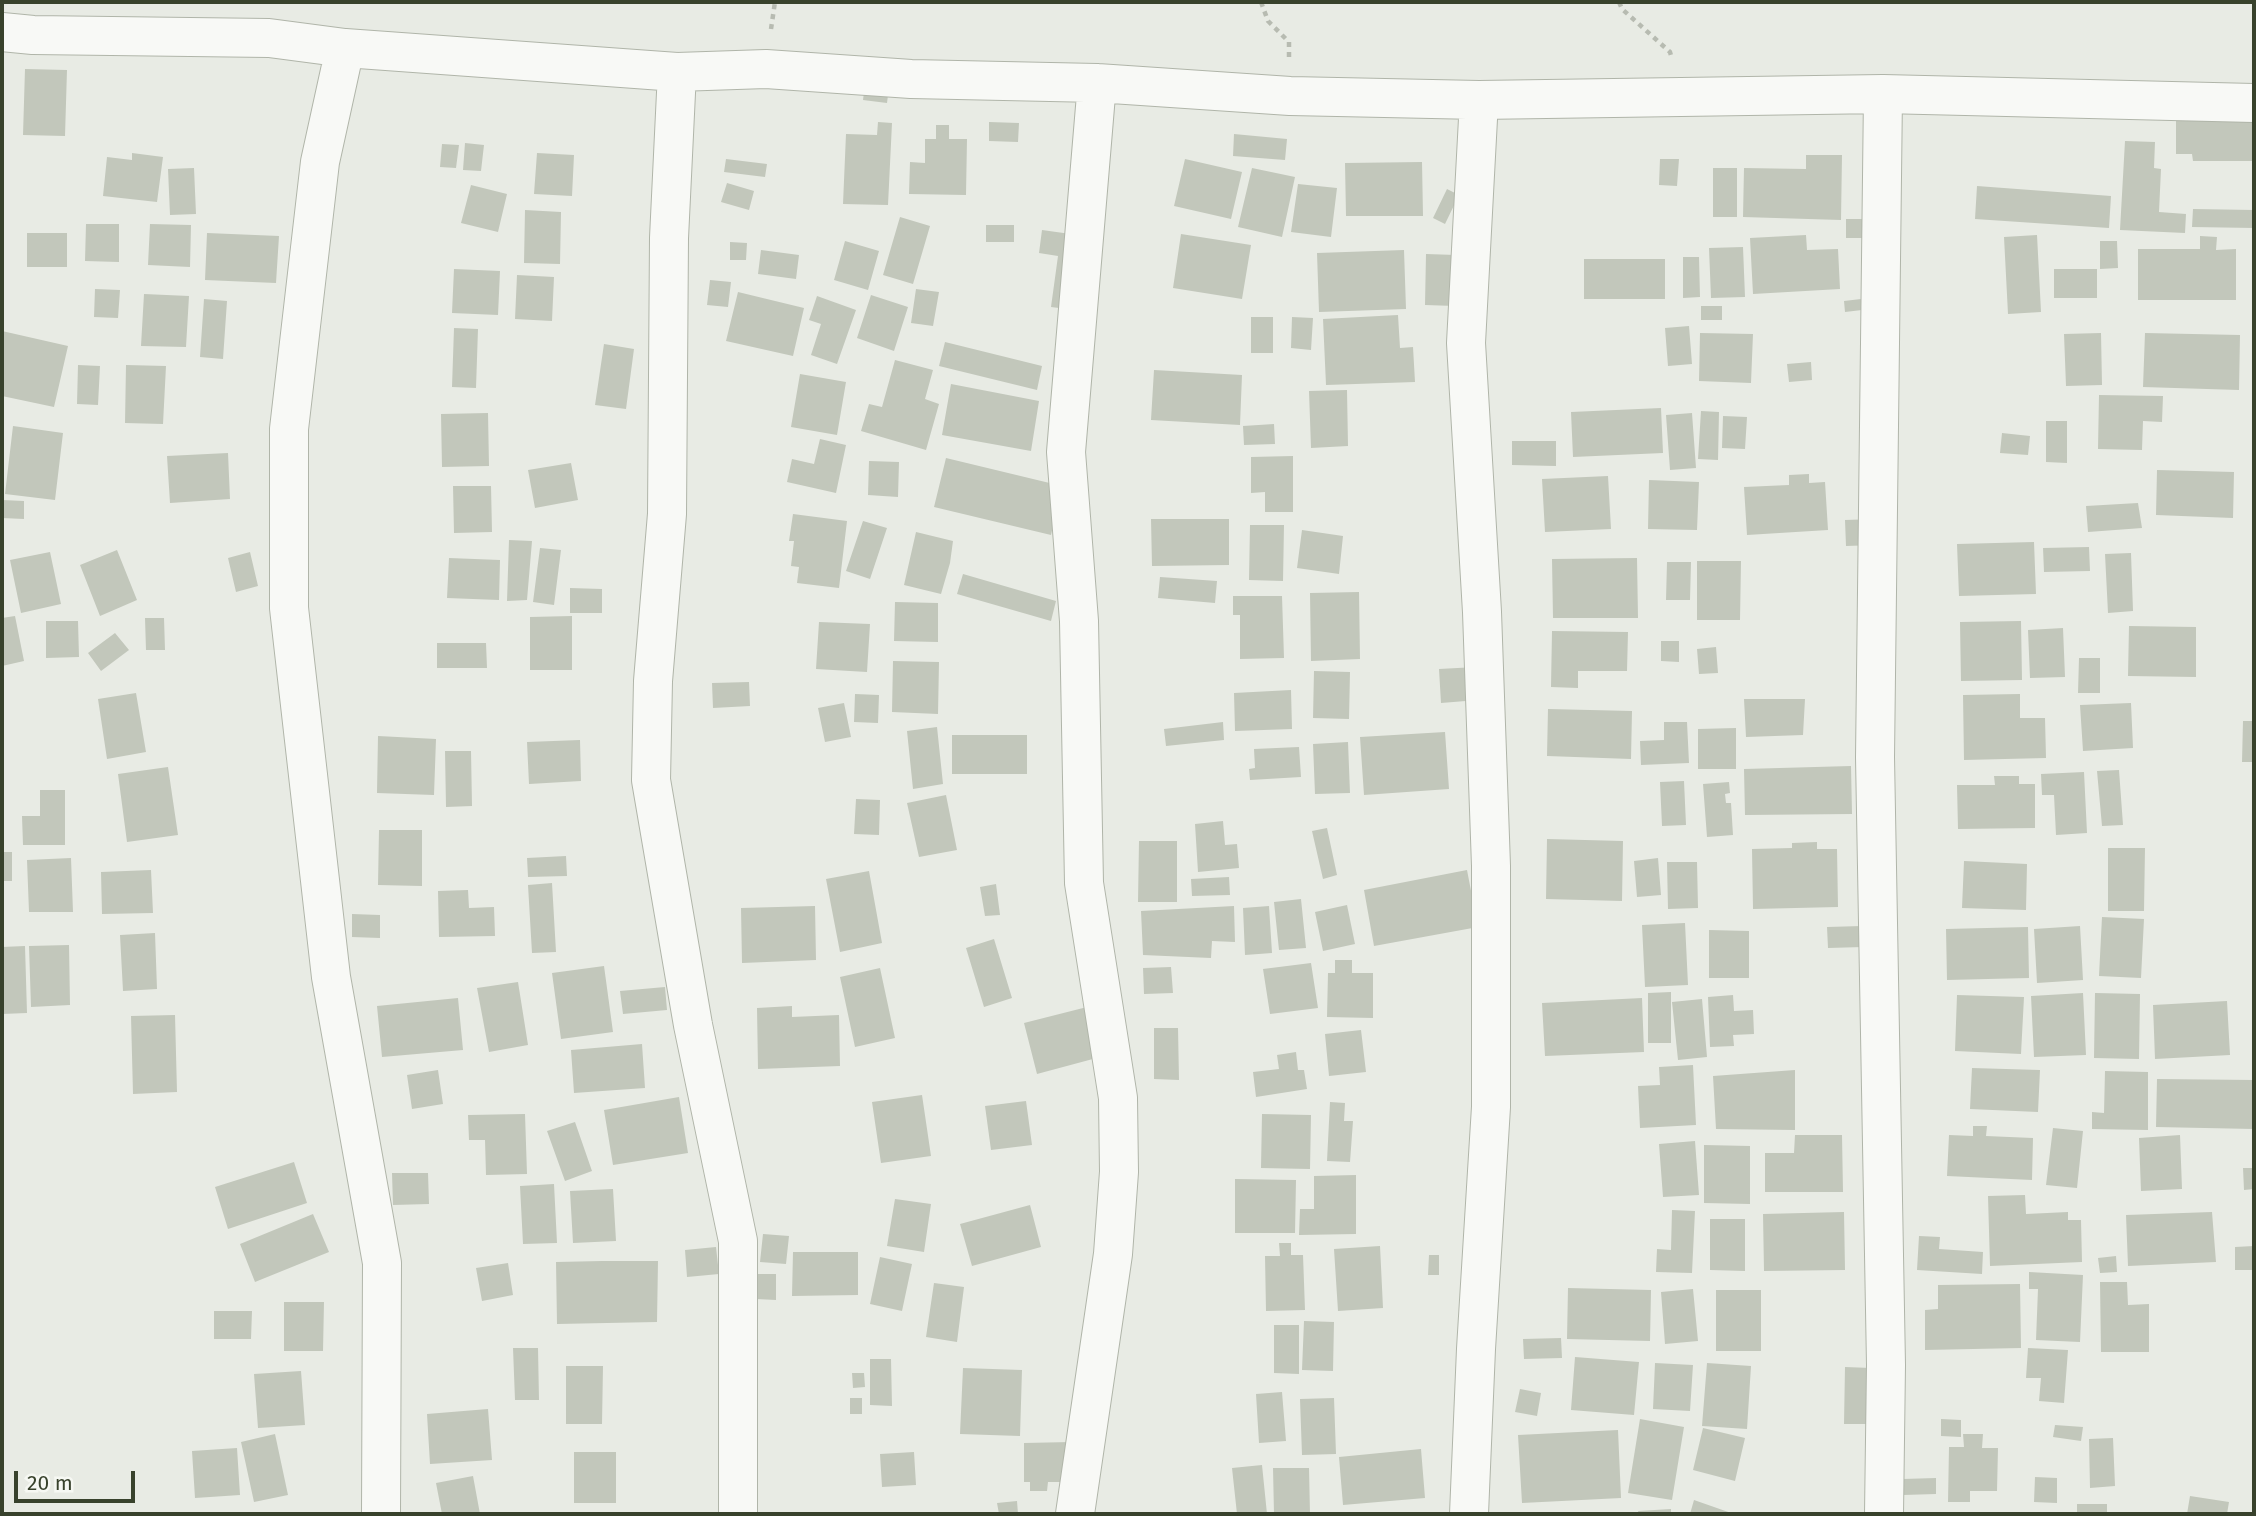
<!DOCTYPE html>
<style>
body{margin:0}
#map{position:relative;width:2256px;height:1516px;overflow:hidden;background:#e8ebe4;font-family:"Fira Sans",sans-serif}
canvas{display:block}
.frame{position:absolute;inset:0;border:4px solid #38422c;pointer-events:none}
.scale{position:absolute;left:14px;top:1471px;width:121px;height:32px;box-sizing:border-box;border:4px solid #38422c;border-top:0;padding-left:9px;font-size:21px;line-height:24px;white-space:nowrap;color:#38422c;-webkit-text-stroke:5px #f6f8f3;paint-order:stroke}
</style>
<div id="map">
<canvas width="2256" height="1516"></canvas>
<div class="frame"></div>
<div class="scale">20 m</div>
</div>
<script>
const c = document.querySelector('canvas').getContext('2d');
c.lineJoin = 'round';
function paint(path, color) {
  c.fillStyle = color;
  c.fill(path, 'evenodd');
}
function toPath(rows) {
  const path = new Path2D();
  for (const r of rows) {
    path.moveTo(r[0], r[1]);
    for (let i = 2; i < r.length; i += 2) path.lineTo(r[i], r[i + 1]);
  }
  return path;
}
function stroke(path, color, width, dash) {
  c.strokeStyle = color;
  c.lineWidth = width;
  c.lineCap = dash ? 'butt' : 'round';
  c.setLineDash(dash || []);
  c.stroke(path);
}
const building = toPath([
 [25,69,67,70,65,136,23,135],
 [865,85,889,87,887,103,863,100],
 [2176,121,2254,121,2254,161,2193,161,2192,154,2176,154],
 [878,122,892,123,888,205,843,204,846,134,877,135],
 [989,122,1019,123,1018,142,989,141],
 [936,125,949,125,949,139,967,139,966,195,909,194,910,162,925,163,925,139,936,139],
 [1234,134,1287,139,1285,160,1233,156],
 [2125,141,2155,142,2154,168,2161,169,2159,212,2186,214,2185,233,2120,230],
 [465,143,484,145,481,171,463,170],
 [442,144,459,145,456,168,440,167],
 [132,153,163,157,157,202,103,196,107,157,132,160],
 [537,153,574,155,572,196,534,194],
 [1806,155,1842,155,1841,220,1743,217,1744,168,1806,169],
 [726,159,767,164,765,177,724,172],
 [1185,159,1242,172,1231,219,1174,206],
 [1660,159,1679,159,1677,186,1659,185],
 [1422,162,1423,216,1346,216,1345,163],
 [194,168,196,214,170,215,168,169],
 [1252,168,1295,177,1282,237,1238,227],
 [1713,168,1737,168,1737,217,1713,217],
 [727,183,754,191,749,210,721,202],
 [1298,184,1337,188,1331,237,1291,232],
 [471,185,507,194,498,232,461,223],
 [1977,186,2111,196,2109,228,1975,219],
 [1447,189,1459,195,1445,224,1433,218],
 [2193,209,2254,210,2254,228,2192,227],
 [525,210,561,212,560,264,524,263],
 [900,217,930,226,913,284,883,275],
 [1846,219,1862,219,1862,238,1846,238],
 [86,224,119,224,119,262,85,261],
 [150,224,191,225,190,267,148,265],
 [986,225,1014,225,1014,242,986,242],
 [1042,230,1085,236,1075,310,1051,307,1058,256,1039,253],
 [27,233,67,233,67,267,27,267],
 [207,233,279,236,276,283,205,280],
 [1181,234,1251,245,1242,299,1173,288],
 [1806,235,1807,250,1838,249,1840,289,1753,294,1750,238],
 [2037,235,2041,312,2008,314,2004,237],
 [2200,236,2217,237,2216,250,2236,249,2236,300,2138,300,2138,249,2200,249],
 [845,241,879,251,868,290,834,280],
 [2100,241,2117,241,2118,268,2100,269],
 [730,242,747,243,746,260,730,260],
 [1743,247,1745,297,1711,298,1709,248],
 [761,250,799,255,796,279,758,274],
 [1404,250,1406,309,1319,312,1317,253],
 [1426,254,1456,255,1455,306,1425,305],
 [1683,257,1699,257,1700,297,1683,298],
 [1584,259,1665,259,1665,299,1584,299],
 [454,269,500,271,498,315,452,313],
 [2054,269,2097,269,2097,298,2054,298],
 [517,275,554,277,552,321,515,319],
 [710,280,731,282,728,307,707,305],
 [95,289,120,290,118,318,94,317],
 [916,289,939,292,933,326,911,323],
 [738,292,804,308,793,356,726,341],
 [144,294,189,296,186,347,141,346],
 [871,295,908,307,894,351,857,338],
 [817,296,856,310,837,364,811,355,821,324,809,320],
 [204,299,227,301,223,359,200,357],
 [1861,299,1862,310,1845,312,1844,301],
 [1701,306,1722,306,1722,320,1701,320],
 [1398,315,1400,348,1413,347,1415,382,1326,385,1323,319],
 [1251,317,1273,317,1273,353,1251,353],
 [1292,317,1313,318,1311,350,1291,348],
 [1689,326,1692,364,1668,366,1665,328],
 [454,328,478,329,476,388,452,387],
 [2,331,68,346,54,407,2,396],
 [1700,333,1753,334,1751,383,1699,381],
 [2101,333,2102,385,2066,386,2064,334],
 [2145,333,2240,335,2239,390,2143,387],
 [945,342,1042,366,1037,390,939,366],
 [604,344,634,349,626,409,595,405],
 [895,360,933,370,925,399,939,404,926,450,861,431,869,404,882,407],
 [1811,362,1812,380,1789,382,1787,364],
 [78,365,100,366,98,405,77,404],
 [126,365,166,366,163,424,125,423],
 [1154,370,1242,375,1240,425,1151,420],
 [800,374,846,382,837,435,791,427],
 [951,384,1039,401,1031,451,942,435],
 [1347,390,1348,446,1311,448,1309,391],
 [2099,395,2163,396,2162,422,2143,421,2142,450,2098,449],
 [1661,408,1663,453,1573,457,1571,412],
 [1701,411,1719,412,1718,460,1698,459],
 [488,413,489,466,442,467,441,414],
 [1692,413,1696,468,1670,470,1666,415],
 [1723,416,1747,417,1745,449,1722,448],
 [2046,421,2067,421,2067,463,2046,462],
 [1274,424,1275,444,1244,445,1243,426],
 [13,426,63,433,55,500,5,494],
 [2002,433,2030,436,2028,455,2000,453],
 [820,439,846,445,836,493,787,482,792,459,814,464],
 [1512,441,1556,441,1556,466,1512,465],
 [228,453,230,499,170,503,167,456],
 [1293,456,1293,512,1265,512,1265,492,1251,493,1251,457],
 [946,458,1062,486,1051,535,934,507],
 [869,461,899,462,898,497,868,495],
 [571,463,578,500,535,508,528,470],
 [2157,470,2234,472,2233,518,2156,515],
 [1809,474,1809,483,1825,482,1828,530,1747,535,1744,487,1789,485,1789,475],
 [1608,476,1611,529,1545,532,1542,479],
 [1649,480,1699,482,1697,530,1648,529],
 [453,486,491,486,492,532,454,533],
 [2,500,24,501,24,519,2,518],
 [2138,503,2142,528,2088,532,2086,506],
 [793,514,847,521,839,588,797,583,799,567,791,566,794,541,789,541],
 [1151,519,1229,519,1229,565,1152,566],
 [1875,519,1876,545,1846,546,1845,520],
 [863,521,887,528,870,579,846,571],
 [1250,525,1284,525,1283,581,1249,580],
 [1302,530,1343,536,1339,574,1297,568],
 [916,532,953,541,950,563,941,594,904,585],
 [509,540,532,541,527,600,507,601],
 [2034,542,2036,594,1959,596,1957,544],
 [2089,547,2090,571,2044,572,2043,548],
 [540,548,561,550,554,605,533,602],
 [117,550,137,600,100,616,80,565],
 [50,552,61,604,21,613,10,560],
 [250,552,258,586,236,592,228,558],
 [2131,553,2133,611,2108,613,2105,554],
 [449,558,500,560,499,600,447,598],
 [1637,558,1638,618,1553,618,1552,559],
 [1697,561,1741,561,1740,620,1697,620],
 [1667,562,1691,562,1690,600,1666,600],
 [963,574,1056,601,1051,621,957,594],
 [1160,577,1217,581,1215,603,1158,598],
 [570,588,602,589,602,613,570,613],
 [1359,592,1360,659,1311,661,1310,593],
 [1233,596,1282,596,1284,658,1240,659,1240,615,1233,615],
 [895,602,938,603,938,642,894,641],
 [15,616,24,661,2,666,2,618],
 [572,616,572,670,530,670,530,617],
 [145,618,164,618,165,650,146,650],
 [46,621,78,621,79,657,46,658],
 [2021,621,2022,680,1961,681,1960,622],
 [819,622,870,624,867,672,816,669],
 [2129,626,2196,627,2196,677,2128,676],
 [2063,628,2065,677,2030,678,2028,630],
 [1552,631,1628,632,1627,671,1578,671,1578,688,1551,687],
 [115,633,129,650,101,671,88,653],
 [1661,641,1679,641,1679,662,1661,661],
 [437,643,486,643,487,668,437,668],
 [1716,647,1718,673,1699,674,1697,649],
 [2079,658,2100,658,2100,693,2078,693],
 [893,661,939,662,938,714,892,712],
 [1476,667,1478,700,1441,703,1439,669],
 [1314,671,1350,672,1349,719,1313,718],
 [749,682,750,706,713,708,712,683],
 [1291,690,1292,729,1235,731,1234,693],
 [136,693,146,752,107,759,98,699],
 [855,694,879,695,878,723,854,722],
 [2020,694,2020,718,2045,718,2046,758,1964,760,1963,695],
 [1744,699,1805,699,1803,735,1746,737],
 [844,703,851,737,825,742,818,708],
 [2131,703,2133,748,2083,751,2080,705],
 [1548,709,1632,711,1631,759,1547,756],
 [2243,721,2254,721,2254,762,2242,762],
 [1223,722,1224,740,1166,746,1164,729],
 [1664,722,1687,722,1689,763,1641,765,1640,741,1664,740],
 [937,727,943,784,913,789,907,731],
 [1736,728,1736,769,1698,769,1698,729],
 [1445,732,1449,789,1364,795,1360,737],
 [952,735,1027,735,1027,774,952,774],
 [378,736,436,739,434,795,377,793],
 [580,740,581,781,529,784,527,742],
 [1348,742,1350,793,1315,794,1313,744],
 [1299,747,1301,777,1250,780,1249,769,1255,768,1254,749],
 [445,751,471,751,472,806,446,807],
 [1851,766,1852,814,1745,815,1744,769],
 [168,767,178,835,127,842,118,774],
 [2119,770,2123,825,2102,826,2097,771],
 [2084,772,2087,833,2056,835,2054,795,2042,795,2041,774],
 [1994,776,2019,776,2019,784,2035,784,2035,828,1958,829,1957,785,1995,785],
 [1684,781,1686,825,1662,826,1660,782],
 [1729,782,1730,793,1725,794,1726,803,1731,803,1733,835,1707,837,1703,784],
 [40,790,65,790,65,845,23,845,22,816,40,816],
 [946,795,957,850,919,857,907,803],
 [856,799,880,800,879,835,854,834],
 [1223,821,1225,845,1237,844,1239,868,1198,872,1195,824],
 [1327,828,1337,875,1323,879,1312,831],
 [379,830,422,830,422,886,378,885],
 [1547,839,1623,841,1622,901,1546,899],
 [1139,841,1177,841,1177,902,1138,902],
 [1817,842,1817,849,1837,849,1838,907,1753,909,1752,849,1792,848,1792,843],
 [2108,848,2145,848,2144,911,2108,911],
 [2,852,12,852,12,881,2,881],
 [566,856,567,876,528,877,527,858],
 [71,858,73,912,29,912,27,860],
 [1658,858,1661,895,1637,897,1634,861],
 [1964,861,2027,864,2026,910,1962,908],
 [1667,862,1697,862,1698,908,1668,909],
 [151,870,153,913,102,914,101,872],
 [1467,870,1478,927,1374,946,1364,890],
 [869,871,882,943,840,952,826,879],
 [1229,877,1230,895,1192,896,1191,879],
 [552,883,556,952,532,953,528,885],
 [996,884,1000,915,985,916,980,887],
 [468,890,469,908,494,907,495,936,439,937,438,891],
 [1301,899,1306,948,1279,950,1274,902],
 [1347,905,1355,944,1323,951,1315,912],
 [815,906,816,960,742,963,741,908],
 [1234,906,1235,942,1212,941,1211,958,1143,955,1141,911],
 [1269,906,1272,953,1245,955,1243,908],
 [352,914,380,915,380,938,352,937],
 [2102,917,2144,919,2141,978,2099,976],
 [1685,923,1688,985,1645,987,1642,925],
 [1862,926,1863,947,1828,948,1827,927],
 [2080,926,2083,980,2037,983,2034,929],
 [2028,927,2029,978,1947,980,1946,929],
 [1709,930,1749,931,1749,978,1709,978],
 [155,933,157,989,123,991,120,935],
 [994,939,1012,998,984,1007,966,948],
 [69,945,70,1005,31,1007,29,946],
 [25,946,27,1013,2,1014,2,947],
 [1335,960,1352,960,1352,973,1373,973,1373,1018,1327,1017,1328,973,1335,973],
 [1311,963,1318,1008,1270,1014,1263,969],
 [604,966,613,1032,561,1039,552,973],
 [1171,967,1173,993,1144,994,1143,968],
 [880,968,895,1038,855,1047,840,977],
 [518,982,528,1045,489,1052,477,988],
 [665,987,667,1010,623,1014,620,991],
 [1671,992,1671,1043,1648,1043,1648,993],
 [2083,993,2086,1055,2034,1057,2031,996],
 [2095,993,2140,994,2139,1059,2094,1058],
 [1733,995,1734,1011,1753,1010,1754,1034,1733,1035,1734,1046,1710,1047,1708,997],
 [1957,995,2024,997,2021,1054,1955,1051],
 [458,998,463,1050,382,1057,377,1006],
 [1642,998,1644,1052,1545,1056,1542,1003],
 [1702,999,1707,1057,1678,1060,1672,1002],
 [2227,1001,2230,1055,2155,1059,2153,1005],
 [792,1006,792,1017,839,1015,840,1066,758,1069,757,1008],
 [1091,1006,1104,1056,1037,1074,1024,1023],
 [175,1015,177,1092,133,1094,131,1016],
 [1154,1028,1178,1028,1179,1080,1154,1079],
 [1361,1030,1366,1072,1329,1076,1325,1034],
 [642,1044,645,1088,574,1093,571,1050],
 [1296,1052,1298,1070,1304,1070,1307,1089,1256,1097,1253,1072,1279,1069,1277,1055],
 [1693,1065,1696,1125,1640,1128,1638,1086,1660,1085,1659,1067],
 [1972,1068,2040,1070,2038,1112,1970,1109],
 [438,1070,443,1104,412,1109,407,1075],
 [1795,1070,1795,1130,1716,1129,1713,1076],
 [2105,1071,2148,1072,2148,1130,2092,1129,2092,1112,2104,1113],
 [2157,1079,2254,1080,2254,1129,2156,1127],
 [922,1095,931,1156,881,1163,872,1102],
 [679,1097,688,1153,613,1165,604,1110],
 [1026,1101,1032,1145,991,1150,985,1106],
 [1330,1102,1345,1103,1344,1121,1353,1121,1350,1162,1327,1161],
 [525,1114,527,1174,486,1175,485,1140,469,1140,468,1115],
 [1262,1114,1311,1115,1310,1169,1261,1168],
 [575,1122,592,1171,565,1181,547,1131],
 [1973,1126,1987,1126,1986,1136,2033,1138,2032,1180,1947,1176,1949,1135,1973,1136],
 [2053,1128,2083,1131,2077,1188,2046,1185],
 [1795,1135,1842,1135,1843,1192,1765,1192,1765,1153,1794,1153],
 [2180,1135,2182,1189,2141,1191,2139,1138],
 [1695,1141,1699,1195,1663,1197,1659,1144],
 [1704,1145,1750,1146,1750,1204,1704,1203],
 [294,1162,307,1203,228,1229,215,1187],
 [2243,1168,2254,1168,2254,1189,2244,1190],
 [392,1173,428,1173,429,1204,393,1205],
 [1356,1175,1356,1234,1299,1235,1300,1209,1314,1209,1314,1176],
 [1235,1179,1296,1180,1295,1233,1235,1233],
 [554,1184,557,1243,523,1244,520,1186],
 [613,1189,616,1241,573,1243,570,1191],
 [2025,1195,2026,1214,2068,1212,2068,1220,2081,1220,2082,1262,1990,1266,1988,1196],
 [895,1199,931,1204,924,1252,887,1246],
 [1030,1205,1041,1247,972,1266,960,1224],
 [1672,1210,1695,1211,1692,1273,1656,1272,1657,1249,1671,1250],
 [1844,1212,1845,1270,1764,1271,1763,1214],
 [2212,1212,2216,1262,2128,1266,2126,1215],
 [313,1214,329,1252,255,1282,240,1244],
 [1710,1219,1745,1219,1745,1271,1710,1270],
 [763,1234,789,1236,786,1264,760,1262],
 [1919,1236,1940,1237,1939,1249,1983,1252,1982,1274,1917,1270],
 [1279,1243,1291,1243,1291,1255,1303,1255,1305,1310,1266,1311,1265,1256,1280,1256],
 [1380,1246,1383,1308,1338,1311,1334,1249],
 [2254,1246,2254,1270,2235,1270,2235,1247],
 [716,1247,719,1274,687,1277,685,1250],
 [793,1252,858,1252,858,1295,792,1296],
 [1429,1255,1439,1255,1439,1275,1428,1275],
 [2116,1256,2117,1272,2100,1273,2098,1258],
 [880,1257,912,1264,902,1311,870,1304],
 [602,1261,658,1261,657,1322,557,1324,556,1262],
 [508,1263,513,1295,482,1301,476,1268],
 [2029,1272,2083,1275,2080,1342,2036,1340,2038,1289,2029,1289],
 [756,1274,776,1274,776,1300,756,1299],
 [2100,1282,2127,1282,2128,1305,2149,1304,2149,1352,2101,1352],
 [934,1283,964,1287,957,1342,926,1337],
 [2020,1284,2021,1348,1925,1350,1925,1310,1938,1309,1938,1285],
 [1568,1288,1651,1290,1650,1341,1567,1339],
 [1693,1289,1698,1341,1665,1344,1661,1292],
 [1716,1290,1761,1290,1761,1351,1716,1351],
 [284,1302,324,1302,323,1351,284,1351],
 [214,1311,252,1311,251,1339,214,1339],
 [1304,1321,1334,1322,1333,1371,1302,1370],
 [1274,1325,1299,1325,1299,1374,1274,1373],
 [1561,1338,1562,1358,1524,1359,1523,1339],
 [513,1348,538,1348,539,1400,515,1400],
 [2028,1348,2068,1350,2064,1403,2039,1401,2041,1378,2026,1378],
 [1575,1357,1639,1362,1634,1415,1571,1410],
 [870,1359,891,1359,892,1406,870,1405],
 [1655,1363,1693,1365,1690,1411,1653,1409],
 [1707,1363,1751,1366,1747,1429,1702,1426],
 [566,1366,603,1366,602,1424,566,1424],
 [1845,1367,1871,1368,1869,1424,1844,1424],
 [963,1368,1022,1370,1020,1436,960,1434],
 [301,1371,305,1425,258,1428,254,1374],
 [852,1373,864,1373,865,1387,853,1388],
 [1520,1389,1541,1393,1537,1416,1515,1412],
 [1282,1392,1286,1441,1259,1443,1256,1394],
 [850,1398,862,1398,862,1414,850,1414],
 [1334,1398,1336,1454,1302,1455,1300,1399],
 [488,1409,492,1460,430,1464,427,1414],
 [1640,1419,1684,1427,1672,1500,1628,1493],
 [1941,1419,1961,1420,1961,1437,1941,1436],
 [2055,1425,2083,1427,2081,1441,2053,1437],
 [1703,1428,1745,1438,1735,1481,1693,1470],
 [1618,1430,1621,1498,1522,1503,1518,1435],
 [275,1434,288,1495,254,1502,241,1442],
 [1963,1434,1983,1434,1982,1448,1998,1448,1997,1491,1970,1491,1970,1502,1948,1502,1949,1447,1964,1447],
 [2113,1438,2115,1486,2090,1488,2089,1439],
 [1071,1442,1071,1482,1048,1482,1047,1491,1030,1491,1030,1482,1024,1482,1024,1443],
 [237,1448,240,1495,195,1498,192,1451],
 [1421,1449,1425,1498,1343,1505,1339,1457],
 [574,1452,616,1452,616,1503,574,1503],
 [914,1452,916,1485,882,1487,880,1454],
 [1262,1465,1267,1514,1237,1514,1232,1468],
 [1273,1468,1309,1468,1310,1514,1274,1514],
 [473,1476,480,1514,442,1514,436,1483],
 [2035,1477,2057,1478,2057,1503,2034,1502],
 [1936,1478,1936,1494,1903,1495,1903,1479],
 [2190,1496,2229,1502,2227,1514,2187,1514],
 [1694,1500,1734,1514,1690,1514],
 [1017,1501,1018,1514,999,1514,997,1503],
 [2077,1504,2107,1504,2107,1514,2077,1514],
 [1671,1509,1671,1514,1639,1514,1638,1511]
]);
const path = toPath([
 [1261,2,1268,21,1289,42,1289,57],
 [1619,2,1622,9,1670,52,1672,59],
 [771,29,775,2]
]);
const minor = toPath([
 [2,32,33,35,269,38,345,48,677,72,766,69,911,79,1097,83,1290,96,1479,100,1883,94,2254,103],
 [345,48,320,162,289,429,289,608,331,977,382,1263,381,1514],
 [677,72,669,238,667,514,653,681,651,780,693,1025,738,1241,738,1514],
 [1883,94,1875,757,1886,1365,1884,1514],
 [1075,1514,1113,1254,1119,1172,1118,1098,1084,883,1079,621,1066,452,1097,83],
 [1469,1514,1476,1349,1491,1107,1491,866,1482,612,1466,343,1479,100]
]);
paint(building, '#c2c7bb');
stroke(minor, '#b0b5a9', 40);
stroke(path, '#b7bbb1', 4.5, [5, 5]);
stroke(minor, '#f8f9f6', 38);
</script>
